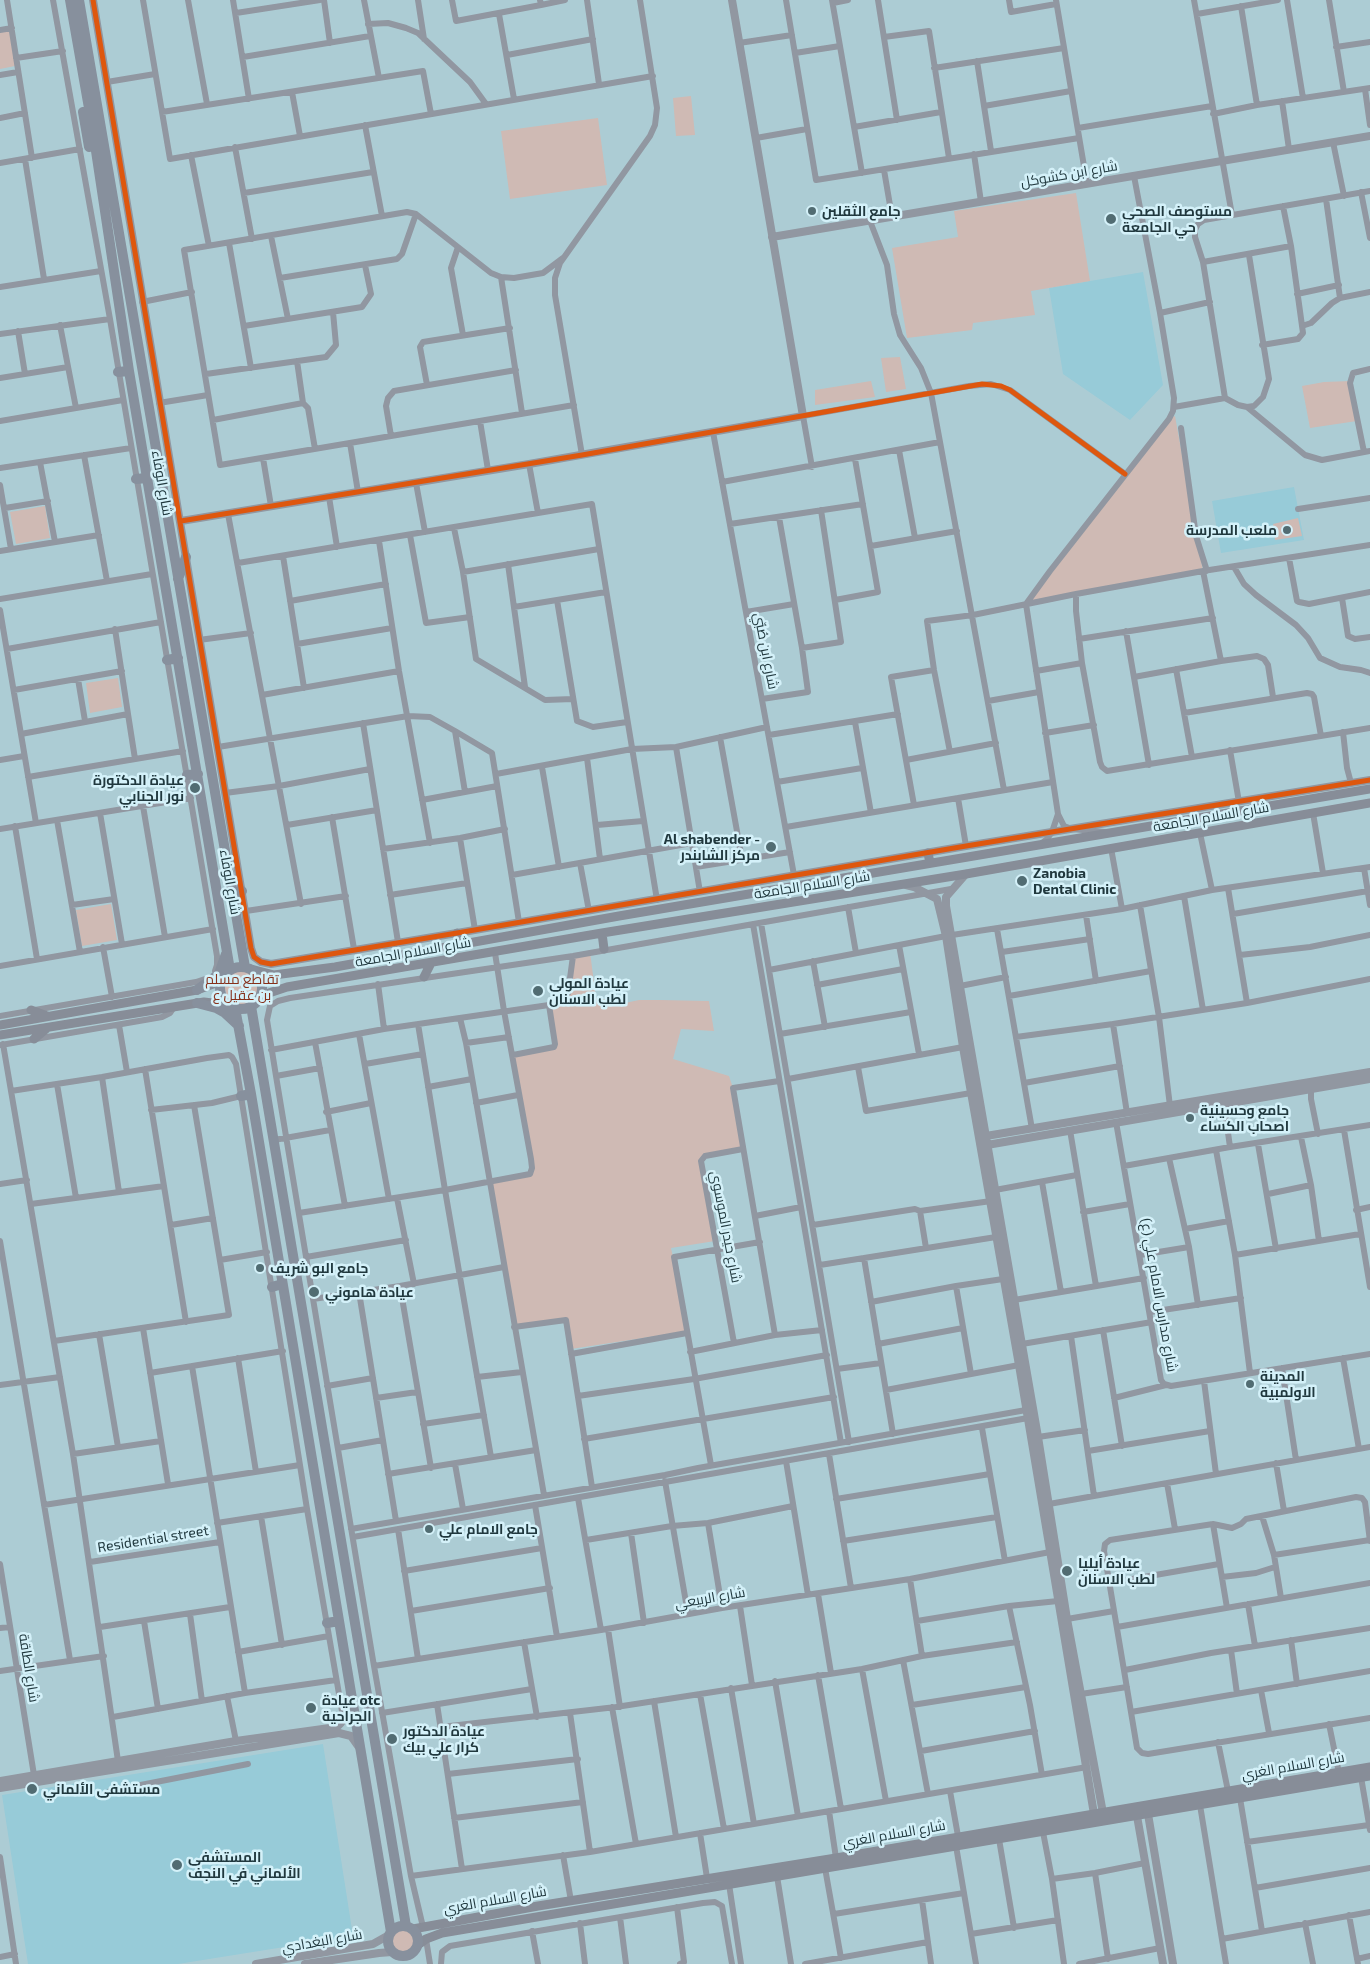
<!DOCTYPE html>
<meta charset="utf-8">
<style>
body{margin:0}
canvas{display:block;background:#acccd4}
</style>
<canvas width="1370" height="1964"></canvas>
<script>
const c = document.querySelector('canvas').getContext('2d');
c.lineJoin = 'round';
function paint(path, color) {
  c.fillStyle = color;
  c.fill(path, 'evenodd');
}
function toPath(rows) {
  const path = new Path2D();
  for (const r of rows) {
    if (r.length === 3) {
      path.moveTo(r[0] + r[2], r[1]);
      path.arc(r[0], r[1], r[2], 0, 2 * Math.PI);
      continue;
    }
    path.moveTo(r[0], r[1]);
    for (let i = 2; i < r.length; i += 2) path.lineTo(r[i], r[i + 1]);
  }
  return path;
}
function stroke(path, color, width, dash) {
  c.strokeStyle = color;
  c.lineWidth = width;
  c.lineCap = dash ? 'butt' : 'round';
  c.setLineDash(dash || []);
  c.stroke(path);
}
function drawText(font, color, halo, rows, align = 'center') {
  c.font = font + ' "Exo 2",Cairo,sans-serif';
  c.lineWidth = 5;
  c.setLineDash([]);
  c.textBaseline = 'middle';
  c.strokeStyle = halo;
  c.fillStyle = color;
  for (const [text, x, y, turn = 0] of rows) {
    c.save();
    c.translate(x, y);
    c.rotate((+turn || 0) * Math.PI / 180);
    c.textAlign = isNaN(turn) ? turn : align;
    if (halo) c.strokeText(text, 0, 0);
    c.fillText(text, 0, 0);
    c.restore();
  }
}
const built = toPath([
 [1143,272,1163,385,1130,420,1063,374,1049,288],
 [1294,487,1304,540,1221,553,1212,501],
 [323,1744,353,1936,178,1964,28,1964,2,1795]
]);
const green = toPath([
 [10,30,15,66,0,69,0,32],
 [691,96,695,135,676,136,673,98],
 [598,118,607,185,510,199,501,131],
 [1076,193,1090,281,1031,291,1035,315,973,323,972,330,907,338,892,248,958,237,954,211],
 [900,357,906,389,886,392,881,358],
 [871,381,875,397,815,405,815,390],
 [1351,381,1357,421,1310,428,1302,386,1324,382],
 [1175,416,1203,571,1026,604,1169,419],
 [45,506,50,538,16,544,10,512],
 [1298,518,1302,536,1275,540,1273,524],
 [118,678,122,707,90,713,86,683],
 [111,904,117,940,82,946,76,910],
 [590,952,596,998,625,1003,639,1000,660,1000,709,1001,714,1031,681,1029,673,1059,729,1076,733,1088,743,1149,705,1156,701,1161,715,1241,671,1248,689,1331,571,1349,566,1320,514,1327,490,1182,530,1174,532,1168,513,1055,553,1048,549,1005,568,993,573,956],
 [242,987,17],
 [404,1941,14]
]);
const minor = toPath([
 [7,0,32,158],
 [53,0,110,319,217,956,217,965,215,971],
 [143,0,170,159,653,76],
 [188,0,207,104],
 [233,0,249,99],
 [324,0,330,43],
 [364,0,379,78],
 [418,0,424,39],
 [452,0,456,21,541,5],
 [540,0,541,5,565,0],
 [587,0,599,84],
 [786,0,816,180,1079,138],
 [832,0,862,173],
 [878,0,897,120],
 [1009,0,1011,12,1056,4],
 [1056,0,1087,184],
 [1194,0,1232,215],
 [1287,0,1303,98],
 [1329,0,1344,92],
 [833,3,848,0],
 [1241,6,1257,105],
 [236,13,320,0],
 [499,14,514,99],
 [1197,14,1278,0],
 [368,24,388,23,406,28,418,33,470,82,486,104],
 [0,30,12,28],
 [884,37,929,31,949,158],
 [739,43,792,35],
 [1336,47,1370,42],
 [795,53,840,46],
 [507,55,593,39],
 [243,57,370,36],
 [16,58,63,51],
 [977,61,991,151],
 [934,68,1064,48],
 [0,75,18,72],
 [107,82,155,74],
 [1365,89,1370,125],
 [292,92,300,136],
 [1282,101,1289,149],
 [984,106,1071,91],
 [162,112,423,71,431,114],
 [1213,114,1257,105,1370,88],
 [0,118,25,113],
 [365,125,382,216],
 [854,127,941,112],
 [1078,128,1212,106],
 [756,138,807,129],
 [1333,142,1344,196],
 [235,147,252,239],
 [974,154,981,202],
 [191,155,209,246],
 [25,159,44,279],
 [0,163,80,149],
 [884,170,892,217],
 [1361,192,1370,238],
 [244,193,373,172],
 [1326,199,1340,298],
 [870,221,887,265,894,314,900,335,921,368,931,393,1004,790],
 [271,236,288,319],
 [229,243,251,368],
 [458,247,451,268,463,335],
 [563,258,543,273,514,278,501,277,491,273,416,214,407,212,184,250,220,465,574,405],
 [1203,262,1291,246],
 [501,277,522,413],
 [280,278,397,259,402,254,416,214],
 [0,287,101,271],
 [1297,294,1339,285],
 [142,302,192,292],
 [1160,313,1210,302],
 [60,325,76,408],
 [244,326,362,307,371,294,365,265],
 [1302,326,1311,323,1332,303,1340,298,1370,292],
 [18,331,25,374],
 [0,334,110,319],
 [1262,345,1298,339,1303,333,1291,246,1283,206],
 [297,361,303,403,308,408,315,449],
 [206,374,326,357,336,345,333,312],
 [0,378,68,367],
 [427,385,420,347,423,342,510,328],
 [1225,398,1203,262,1195,237,1195,230,1198,224,1204,220,1370,191],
 [159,403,208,395],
 [1174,407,1225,398,1238,405,1247,407,1305,455,1322,460,1370,451],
 [1247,407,1254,406,1263,397,1269,379,1249,255],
 [213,420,303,403],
 [0,421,123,400],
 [480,421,488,470],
 [1181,428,1196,536,1207,571],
 [713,432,794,875],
 [391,436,386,406,388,398,394,391,516,370],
 [350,443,358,492],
 [899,450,915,538],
 [1364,452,1350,383,1353,373,1370,369],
 [84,455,107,581],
 [582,455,555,295,555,278,560,263,650,136,655,125,657,108,640,0],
 [263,458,271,506],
 [40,462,55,542],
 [529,464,538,513],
 [812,467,803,416,969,386,991,384,1010,390,1125,474],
 [0,468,131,448],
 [722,482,940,442],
 [416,483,425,532],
 [0,485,11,549],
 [329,497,337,547],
 [5,508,48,501],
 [1298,509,1370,498],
 [228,514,301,904],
 [730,524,863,504],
 [454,528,463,572,476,659,545,700,573,699],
 [410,535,426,623,470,617],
 [379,541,399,671,430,843],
 [871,546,957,531],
 [0,551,99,535],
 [283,556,304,688],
 [1289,558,1297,601,1299,602,1309,604,1370,592],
 [238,563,592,504,657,900],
 [508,564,525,687],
 [1234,567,1244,584,1256,595,1296,625,1308,638,1320,658,1340,667,1361,670,1370,673],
 [1203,571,1221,661],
 [463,572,599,549],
 [1076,594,1076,611,1082,663,1100,762,1102,767,1107,771,1370,728],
 [1342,598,1348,636,1355,639,1370,637],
 [0,599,152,574],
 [557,600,577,721,593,727,627,722],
 [835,600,878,592,855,459],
 [290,601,386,584],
 [514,607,606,592],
 [0,610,36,823],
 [746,612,794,604],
 [1126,631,1149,765],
 [1079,639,1213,618],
 [199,640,251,633],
 [297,644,392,628],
 [802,648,841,642,821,510],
 [7,649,161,622],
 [1176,669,1192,757],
 [1036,671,1082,663],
 [1134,677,1221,661,1257,656,1264,659,1268,665,1273,697],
 [78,679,85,721],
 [14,690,122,671],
 [262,695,399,671],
 [762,699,808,692,802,648,779,517],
 [988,701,1039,692],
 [1184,713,1307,693,1312,694,1314,697,1321,736],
 [128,714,135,759],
 [855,722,871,813],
 [363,723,398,942],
 [455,731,465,792],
 [1343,732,1347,768,1351,783],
 [1045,733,1094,725],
 [21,734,128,714,115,629],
 [769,735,898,714],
 [720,737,742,859],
 [218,747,408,716,430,717,455,731,492,753,519,922],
 [676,747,700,892],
 [1230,750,1239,802],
 [950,752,934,670,927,621,973,615,1076,594,1203,571,1370,545],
 [587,758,600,859],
 [0,760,24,756],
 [906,760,996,743],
 [542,767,559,867],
 [496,774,632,749,676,747,767,727],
 [28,777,183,751],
 [777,782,862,768],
 [225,793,279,786,370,769],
 [958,798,966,846],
 [422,800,497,786],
 [914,805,891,677,934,670],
 [143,806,165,937],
 [100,813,122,944],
 [1313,813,1323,873],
 [332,817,354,949],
 [57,820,80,952],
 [287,825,377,810],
 [597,825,643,821],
 [15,826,37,959],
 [786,827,1053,782],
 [0,829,191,798],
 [1104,832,1072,829,1064,826,1058,814,1026,604,1050,571,1169,419,1173,411,1174,398,1160,313,1134,176],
 [1200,833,1212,890],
 [460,838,475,930],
 [1042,843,1047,839,1052,832,1058,814],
 [1111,848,1122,909,1212,890,1370,867],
 [383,849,460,838,505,829],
 [580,863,589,911],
 [696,867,790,852],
 [1364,868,1370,905],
 [512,875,692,843],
 [1228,888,1247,1003],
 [390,895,467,883],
 [1184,896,1203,1010],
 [72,905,114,899],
 [1140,905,1159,1017,1170,1106],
 [848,907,856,953],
 [246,911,346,896],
 [1233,914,1368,891],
 [1086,915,1096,981],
 [761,923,849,1442],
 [753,924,841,1443],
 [997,929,1032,1129],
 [952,935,1122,909],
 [899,945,919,1054],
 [103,947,112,997],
 [1002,952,1090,939],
 [1240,955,1310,947,1370,935],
 [813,961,825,1027],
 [0,966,213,929],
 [769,970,946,936],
 [378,984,384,1029],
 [817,985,903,969],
 [960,986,1006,977],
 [1009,996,1151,971],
 [0,1016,196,982,208,978],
 [460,1018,466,1043,544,1495],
 [418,1024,445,1190,491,1457],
 [119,1025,127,1072],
 [359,1034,389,1199],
 [780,1034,911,1012],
 [1016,1037,1113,1024],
 [315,1042,345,1206],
 [466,1043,509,1037],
 [3,1044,73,1454,118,1761],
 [1,1045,162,1017,170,1013,174,1007],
 [271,1050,384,1029,549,1005,568,993,573,956],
 [513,1055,554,1047,555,1044,549,1005],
 [365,1064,423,1054],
 [858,1067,866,1111,971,1093],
 [145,1069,186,1322],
 [276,1076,320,1068],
 [102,1077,119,1192],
 [788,1079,963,1047],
 [1024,1083,1120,1066],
 [57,1084,76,1198],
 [428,1087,472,1079],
 [1311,1090,1311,1099,1318,1134],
 [11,1091,102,1077,207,1058,229,1055,232,1057,236,1064,241,1096,212,1103,151,1110],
 [241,1096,307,1509,343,1717],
 [476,1103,518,1095],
 [1224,1104,1230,1147],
 [326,1112,371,1103],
 [1127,1113,1113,1024,1247,1003,1370,979],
 [1116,1122,1161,1380,1164,1384,1171,1386,1370,1354],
 [1070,1130,1096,1286],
 [1344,1130,1370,1287],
 [1301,1137,1311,1185,1319,1241],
 [274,1140,330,1130],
 [1258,1144,1276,1249],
 [1216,1150,1235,1255,1250,1373],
 [1169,1158,1189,1247,1198,1305],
 [1124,1166,1230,1147,1370,1125],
 [1042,1182,1061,1292],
 [0,1184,27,1180],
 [995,1190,1077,1175],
 [1268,1194,1311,1185],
 [397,1198,414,1284],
 [31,1204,164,1186],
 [1356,1210,1370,1207],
 [920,1211,991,1201],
 [1083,1212,1130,1204],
 [299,1213,445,1190,530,1174,532,1168,531,1159,504,1011,495,953],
 [755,1216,801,1207],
 [171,1225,213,1218],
 [813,1225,915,1209,920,1211,926,1248],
 [1185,1229,1229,1221],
 [0,1241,70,1660],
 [1140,1255,1189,1247],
 [1235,1255,1360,1234],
 [306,1257,406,1240],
 [864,1258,893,1434],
 [220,1260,267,1252],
 [820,1265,996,1237],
 [400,1286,431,1468],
 [956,1286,971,1374],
 [359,1292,396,1521],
 [313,1299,400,1286,504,1267],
 [1014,1300,1144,1278],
 [871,1302,956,1286,1003,1279],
 [1150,1312,1241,1298],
 [514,1327,566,1320,592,1487],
 [143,1328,168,1484],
 [1103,1330,1122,1446],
 [99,1334,118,1447],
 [775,1335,733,1088,779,1081],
 [1071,1336,1094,1496],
 [54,1341,229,1315,194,1105],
 [734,1343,701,1161,705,1156,743,1149],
 [878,1344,963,1328],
 [1022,1344,1152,1322],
 [690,1352,775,1335,822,1330],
 [571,1354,687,1333],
 [238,1358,256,1472],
 [1343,1358,1359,1449],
 [192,1366,245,1693],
 [1282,1368,1296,1460],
 [837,1369,881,1363],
 [150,1373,283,1351],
 [477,1377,522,1372],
 [1204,1381,1216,1474],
 [0,1385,60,1377],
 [327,1386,373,1378],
 [886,1390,1019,1365],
 [578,1396,694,1379,827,1355],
 [376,1398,417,1392],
 [1114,1398,1166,1385],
 [423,1424,484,1415],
 [982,1428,1005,1561],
 [1038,1437,1085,1430],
 [584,1439,834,1397],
 [338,1448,383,1440],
 [1088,1451,1210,1431],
 [73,1454,161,1441],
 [829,1454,851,1588],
 [786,1461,808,1595],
 [1276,1463,1284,1511],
 [455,1464,463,1509],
 [711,1465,674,1257,760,1242],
 [388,1474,536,1450],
 [665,1481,688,1614],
 [1167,1483,1175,1529],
 [578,1498,601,1630],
 [836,1499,990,1474],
 [1049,1504,1370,1447],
 [44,1505,300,1465],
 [535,1505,557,1637],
 [261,1516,282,1645],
 [1262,1516,1274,1555,1281,1598],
 [217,1523,307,1509],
 [708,1523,722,1608],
 [1213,1524,1227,1608],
 [351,1529,665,1475,698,1468,1026,1410],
 [398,1529,418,1659],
 [631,1533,644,1623],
 [353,1537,1028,1418],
 [586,1540,672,1526,708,1523,793,1506],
 [843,1541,997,1517],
 [1370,1541,1365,1502,1362,1498,1356,1497,1246,1519,1241,1524,1232,1528,1213,1524,1110,1540,1105,1544,1104,1551,1137,1748,1142,1753,1148,1754,1370,1718],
 [1274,1555,1370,1540],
 [90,1562,220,1542],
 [0,1564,34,1775],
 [404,1571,542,1548],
 [1222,1577,1256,1573,1275,1567],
 [910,1579,922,1656],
 [1109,1583,1219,1564],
 [818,1594,831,1673],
 [1248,1604,1255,1646],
 [740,1606,752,1685],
 [1009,1606,1030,1705,1042,1775],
 [411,1611,550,1588],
 [190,1614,202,1701],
 [1067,1619,1114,1611],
 [144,1621,158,1709],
 [917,1621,1009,1606,1058,1601],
 [100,1627,230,1607],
 [1117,1627,1370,1583],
 [0,1628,10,1627],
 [608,1629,620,1707],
 [1291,1640,1297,1684],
 [524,1642,537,1717],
 [1231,1650,1237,1694],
 [238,1652,329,1636],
 [903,1660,928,1794],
 [374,1666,601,1630,722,1608,910,1579,1050,1552],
 [862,1669,886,1801],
 [1125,1670,1211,1653,1370,1628],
 [0,1671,104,1656],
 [818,1675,841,1809],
 [775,1681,798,1816],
 [731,1688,754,1824],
 [1261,1690,1269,1733],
 [700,1694,724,1829],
 [1081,1694,1127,1687],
 [227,1696,236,1741],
 [654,1701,676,1837],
 [437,1704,462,1869],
 [912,1705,1026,1687],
 [612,1707,636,1844],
 [1131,1712,1370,1671],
 [382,1713,532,1689],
 [570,1713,590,1852],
 [113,1717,245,1693,336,1680],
 [1329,1724,1339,1773],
 [441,1727,616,1707,862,1669,922,1656,1017,1642],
 [1218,1742,1228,1791],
 [921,1751,1035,1731],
 [448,1774,578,1759],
 [1361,1777,1370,1830],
 [110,1791,248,1764],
 [950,1791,958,1836],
 [1240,1798,1262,1931],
 [1200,1805,1226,1964],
 [829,1811,836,1858],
 [454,1818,583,1802],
 [1043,1832,1052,1879,1064,1964],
 [700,1833,707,1878],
 [999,1839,1014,1928],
 [1247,1842,1369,1825],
 [956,1846,976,1964],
 [563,1855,571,1901],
 [0,1857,16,1964],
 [825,1868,841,1958],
 [1095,1873,1108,1959],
 [411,1876,590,1852,1087,1767],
 [777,1876,791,1964],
 [1052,1879,1095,1873,1145,1863],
 [729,1884,741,1964],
 [1255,1888,1370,1868],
 [922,1900,931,1964],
 [677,1907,684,1962,680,1964],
 [834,1914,964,1893],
 [1349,1915,1358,1964],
 [620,1917,626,1964],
 [580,1923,585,1964],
 [1305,1923,1313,1964],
 [423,1927,411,1876,374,1666,276,1076,267,1020,270,1006,278,1001,290,998,573,956,951,889],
 [532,1931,538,1964],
 [971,1934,1058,1920],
 [426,1939,430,1964],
 [1222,1939,1370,1912],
 [0,1957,15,1954],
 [1357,1959,1370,1956],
 [441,1964,442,1952,450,1946,703,1903,715,1902,722,1906,732,1964],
 [805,1964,928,1942],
 [1079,1964,1160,1948]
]);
const tertiary = toPath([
 [93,0,251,948,254,957,261,962,271,964,457,933,966,846,1370,780],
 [772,237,1370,136],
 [181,521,529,464,803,416,732,0],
 [966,874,946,897,946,906,1038,1437,1067,1619,1103,1813],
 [906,885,914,887,937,899,946,936,963,1047,1019,1365,1094,1814],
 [986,1136,1370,1072],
 [987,1145,1370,1079],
 [0,1781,236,1741,337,1727,341,1723,350,1697],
 [0,1788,339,1733,351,1736,358,1746],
 [1148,1814,1173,1964],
 [1137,1816,1163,1964],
 [256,1964,373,1944,389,1935],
 [305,1964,379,1953,392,1952]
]);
const secondary = toPath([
 [928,853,930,863],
 [457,933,460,945],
 [602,933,604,949],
 [251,969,274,975,335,967,619,916,1370,789],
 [424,977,431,963],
 [260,996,287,987,602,933,966,874,1370,803],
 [31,1010,47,1016],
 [0,1025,197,990,221,981],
 [0,1035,204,1002,229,1005],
 [34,1039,47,1028],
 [413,1929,538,1906,836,1858,1370,1767],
 [419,1944,426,1939,442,1933,1370,1776]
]);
const primary = toPath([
 [70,0,93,131,129,371,230,970],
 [79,0,245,967],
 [83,112,89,147],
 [118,372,129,371],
 [136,479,147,478],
 [178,579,186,557],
 [167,660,178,658],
 [187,775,198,774],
 [232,892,242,891],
 [241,988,21],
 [197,990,219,974,226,954],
 [197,1003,216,1008,225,1013,239,1026],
 [251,1006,406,1926],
 [235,1008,251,1094,391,1932],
 [241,1096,251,1094],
 [272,1287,282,1284],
 [327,1623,339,1621],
 [403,1941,15]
]);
const cycleway = toPath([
 [93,0,251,948,254,957,261,962,271,964,457,933,966,846,1370,780],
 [181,521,582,455,982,384,1001,386,1010,390,1125,474]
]);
const markers = [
 [812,211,5,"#516c72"],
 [1111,219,6,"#516c72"],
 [1287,530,5,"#516c72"],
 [195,788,6,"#516c72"],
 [771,847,6,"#516c72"],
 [1022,881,6,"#516c72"],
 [538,991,6,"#516c72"],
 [1190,1118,5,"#516c72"],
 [260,1268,5,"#516c72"],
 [314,1292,6,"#516c72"],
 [1250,1384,5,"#516c72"],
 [429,1529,5,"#516c72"],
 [1067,1571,6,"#516c72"],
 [311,1708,6,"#516c72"],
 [392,1739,6,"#516c72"],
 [32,1789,6,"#516c72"],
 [177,1865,6,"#516c72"]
];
const streetNames = [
 ["شارع ابن كشوكل",1069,174,-10],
 ["شارع الوفاء",162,483,80],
 ["شارع ابن صُبّي",766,651,79],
 ["شارع السلام الجامعة",1211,817,-10],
 ["شارع الوفاء",230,882,80],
 ["شارع السلام الجامعة",812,885,-9],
 ["شارع السلام الجامعة",413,952,-10],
 ["شارع حيدر الموسوي",726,1227,79],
 ["شارع مدارس الامام علي (ع)",1159,1295,80],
 ["Residential street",153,1539,-9],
 ["شارع الربيعي",710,1598,-10],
 ["شارع الطاقة",29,1668,81],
 ["شارع السلام الغري",1293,1766,-10],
 ["شارع السلام الغري",894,1834,-10],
 ["شارع السلام الغري",495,1900,-10],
 ["شارع البغدادي",322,1941,-10]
];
const poiNames = [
 ["جامع الثقلين",822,211],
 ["مستوصف الصحي",1122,211],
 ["حي الجامعة",1122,227],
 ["ملعب المدرسة",1277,530,"right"],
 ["عيادة الدكتورة",184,780,"right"],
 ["نور الجنابي",184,796,"right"],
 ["Al shabender -",760,839,"right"],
 ["مركز الشابندر",760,855,"right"],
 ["Zanobia",1033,873],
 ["Dental Clinic",1033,889],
 ["عيادة المولى",549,983],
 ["لطب الاسنان",549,999],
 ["جامع وحسينية",1200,1110],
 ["اصحاب الكساء",1200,1126],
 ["جامع البو شريف",270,1268],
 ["عيادة هاموني",325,1292],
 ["المدينة",1260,1376],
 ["الاولمبية",1260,1392],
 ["جامع الامام علي",439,1529],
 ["عيادة أيليا",1078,1563],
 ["لطب الاسنان",1078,1579],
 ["عيادة otc",322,1700],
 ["الجراحية",322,1716],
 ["عيادة الدكتور",403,1731],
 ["كرار علي بيك",403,1747],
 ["مستشفى الألماني",43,1789],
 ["المستشفى",188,1857],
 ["الألماني في النجف",188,1873]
];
const parkNames = [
 ["تقاطع مسلم",242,979],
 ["بن عقيل ع",242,995]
];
paint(built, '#97cbd8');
paint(green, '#cfbab4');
stroke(minor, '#9197a1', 6);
stroke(tertiary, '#9197a1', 8);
stroke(secondary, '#878d98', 9);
stroke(primary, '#87909d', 10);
stroke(cycleway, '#de570e', 5);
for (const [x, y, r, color] of markers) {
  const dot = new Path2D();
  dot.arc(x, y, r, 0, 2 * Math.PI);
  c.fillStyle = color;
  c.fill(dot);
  stroke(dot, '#d4f1f9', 2);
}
drawText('14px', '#20383e', '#d4f1f9', streetNames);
drawText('bold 14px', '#20383e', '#d4f1f9', poiNames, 'left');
drawText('14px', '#86301a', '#d4f1f9', parkNames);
</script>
